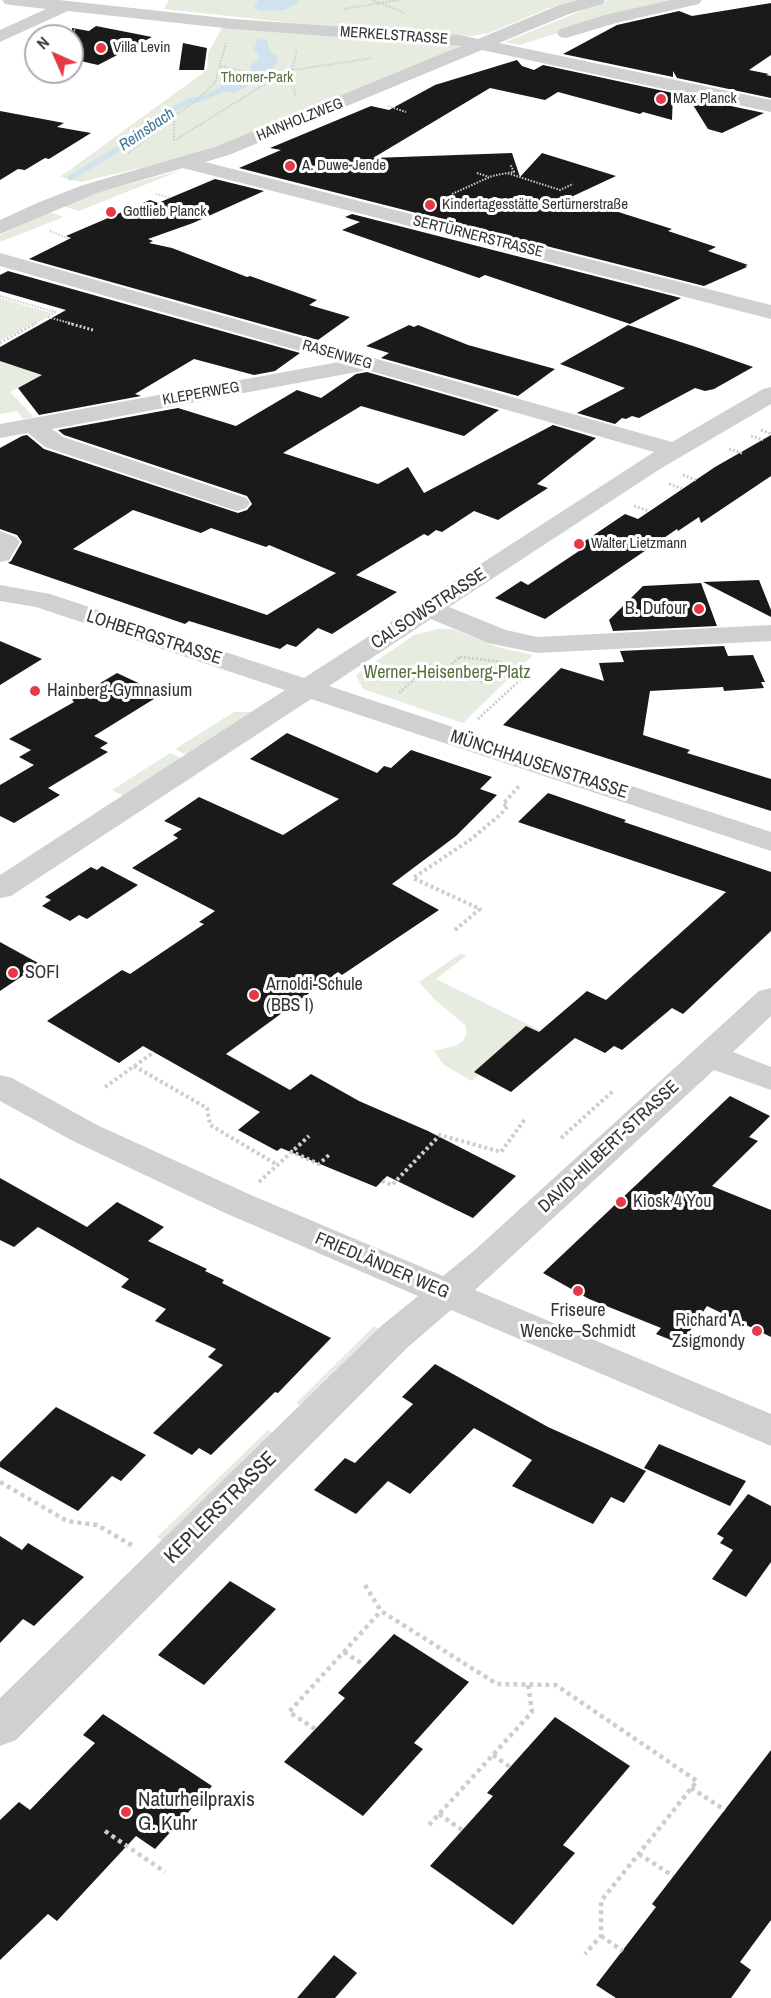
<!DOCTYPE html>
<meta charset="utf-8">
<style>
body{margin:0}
#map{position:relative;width:771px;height:1998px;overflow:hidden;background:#fff;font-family:"Archivo Narrow",sans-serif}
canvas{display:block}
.north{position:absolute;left:24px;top:24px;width:60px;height:60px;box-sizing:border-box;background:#fff;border:2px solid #adadad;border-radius:50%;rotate:315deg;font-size:16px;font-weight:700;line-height:24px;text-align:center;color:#333}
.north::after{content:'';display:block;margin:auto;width:21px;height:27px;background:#e63946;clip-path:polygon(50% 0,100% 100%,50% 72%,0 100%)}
</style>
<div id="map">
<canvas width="771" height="1998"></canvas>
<div class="north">N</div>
</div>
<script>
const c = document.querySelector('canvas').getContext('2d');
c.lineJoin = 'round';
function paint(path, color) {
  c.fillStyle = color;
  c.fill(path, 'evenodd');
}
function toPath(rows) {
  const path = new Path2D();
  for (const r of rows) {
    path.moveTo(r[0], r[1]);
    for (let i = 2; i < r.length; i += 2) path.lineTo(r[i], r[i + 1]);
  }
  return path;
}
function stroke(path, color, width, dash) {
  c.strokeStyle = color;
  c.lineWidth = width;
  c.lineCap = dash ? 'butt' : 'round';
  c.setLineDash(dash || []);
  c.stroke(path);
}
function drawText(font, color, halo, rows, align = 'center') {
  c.font = font + ' "Archivo Narrow",sans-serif';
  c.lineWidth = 6;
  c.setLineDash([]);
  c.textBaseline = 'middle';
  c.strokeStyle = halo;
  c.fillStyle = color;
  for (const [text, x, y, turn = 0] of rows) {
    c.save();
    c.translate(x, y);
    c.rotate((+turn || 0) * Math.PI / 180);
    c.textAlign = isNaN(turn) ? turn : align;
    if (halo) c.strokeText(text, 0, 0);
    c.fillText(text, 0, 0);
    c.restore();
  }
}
const green = toPath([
 [169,0,585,0,549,8,489,33,471,36,302,24,164,9],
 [608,0,683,0,607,17,520,45,505,42],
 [223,26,457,45,459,48,228,144,178,159,81,182,60,177,207,70,208,53],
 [182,170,79,211,63,206,100,192],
 [49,212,64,217,0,242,0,235],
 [0,298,51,313,0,341],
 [87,332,36,385,28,382,10,392,34,417,23,419,17,411,0,414,0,361,23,368],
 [437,629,452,629,501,648,533,655,463,723,363,689,356,675,414,635],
 [234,712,254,712,187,755,175,749],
 [170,753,182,758,124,796,112,790],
 [460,954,467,955,436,979,568,1044,566,1046,526,1026,475,1072,479,1075,471,1081,443,1064,434,1051,457,1045,463,1041,467,1032,465,1025,435,1000,419,982],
 [374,1326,379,1329,301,1406,296,1403],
 [268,1430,274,1433,164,1541,157,1537]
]);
const water = toPath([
 [258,0,297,0,300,2,284,10,261,11,254,8],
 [258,39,267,40,270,52,277,55,278,60,272,69,260,74,252,73,250,66,260,58,254,49],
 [247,74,258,77,250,81,250,85,234,93,220,90,219,87,227,83]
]);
const stream = toPath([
 [70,178,115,151,163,115,189,101,204,98,230,86]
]);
const building = toPath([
 [771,3,771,55,749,70,769,74,766,75,771,76,771,98,677,78,673,71,673,77,563,54,617,25,679,11,692,16],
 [96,26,152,37,98,65,72,59,72,28,89,31],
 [183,43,207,48,204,70,179,70],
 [517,60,522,66,534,70,543,65,673,93,672,120,643,112,640,114,558,92,545,100,490,88,373,158,512,153,520,177,542,153,616,176,571,197,672,229,668,231,716,247,708,251,748,265,745,266,747,267,704,286,239,168,281,150,270,148,371,106,389,110,435,85],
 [688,97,764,113,722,133,708,129],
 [0,111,64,123,57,127,91,133,49,159,45,158,25,170,18,169,0,180],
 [215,179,264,191,193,223,148,239,153,241,149,243,172,248,247,277,250,276,317,300,309,305,350,317,318,340,29,259,71,238,66,236,150,200,158,203],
 [352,214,681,298,630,324,485,275,479,278,342,230,360,222,345,217],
 [8,271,300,353,275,371,254,375,194,359,135,394,141,396,39,415,18,388,42,375,0,361,0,347,66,310,0,291,0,275],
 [409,325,414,327,418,325,468,345,555,369,518,396,381,358,389,353,366,346],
 [628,325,696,347,753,367,714,389,705,391,695,388,639,418,632,416,626,419,622,418,615,424,577,413,625,388,560,364],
 [367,372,499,410,464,436,361,406,283,453,378,484,408,467,424,493,553,425,596,438,537,484,548,488,498,520,474,511,442,532,436,530,428,536,424,534,356,575,397,592,332,634,318,628,296,647,287,644,280,649,189,621,185,624,8,563,11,561,22,542,17,535,0,529,0,448,22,436,27,435,44,449,238,513,247,510,252,504,247,496,64,435,58,430,178,408,236,426,297,390,321,398,356,374],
 [133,510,201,533,211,528,266,547,269,545,336,573,267,615,73,549],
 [771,435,771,476,701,523,699,517,678,531,677,529,545,619,495,598,521,581,528,585,582,549,576,547,625,514,638,519,715,467],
 [759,580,771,610,771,617,703,582],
 [701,583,717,626,613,631,609,620,643,586],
 [0,641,42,659,0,685],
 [724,646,728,656,753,655,765,682,761,682,764,688,724,691,723,687,650,691,643,735,690,750,687,753,771,779,771,811,503,725,561,668,604,681,599,663,624,662,620,651],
 [117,673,162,694,94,736,108,743,100,748,108,752,48,788,60,795,14,823,0,816,0,785,34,765,19,757,31,750,9,739,74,702,72,700],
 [287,733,377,773,384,766,391,768,411,750,492,777,480,789,497,795,456,836,392,884,439,910,342,975,338,972,226,1054,290,1090,311,1074,359,1101,428,1131,516,1176,473,1218,387,1176,376,1187,281,1148,277,1151,238,1130,260,1112,143,1046,119,1063,47,1021,122,970,130,974,204,924,199,922,215,911,132,868,178,838,173,835,182,829,164,821,199,797,283,835,339,799,250,759],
 [548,793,626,820,624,822,771,872,771,931,683,1014,672,1008,622,1050,614,1046,605,1053,575,1038,511,1092,474,1072,526,1026,539,1032,587,991,606,1000,726,892,518,822],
 [102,866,138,885,87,919,79,915,70,921,42,906,51,900,45,897,91,867,97,870],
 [0,942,40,964,0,991],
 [730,1096,770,1116,749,1137,758,1141,712,1186,771,1210,771,1337,707,1306,681,1344,656,1334,661,1328,589,1299,543,1273],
 [0,1178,87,1227,117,1202,164,1227,148,1241,207,1269,205,1271,224,1280,222,1283,331,1338,278,1393,275,1392,211,1455,199,1448,192,1455,153,1433,223,1365,208,1357,216,1349,155,1321,166,1309,121,1287,129,1279,38,1227,14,1247,0,1240],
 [435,1364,548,1427,646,1471,624,1503,611,1497,593,1524,512,1486,532,1460,474,1428,410,1494,388,1481,356,1514,314,1490,345,1458,355,1463,413,1404,402,1397],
 [56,1407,146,1455,121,1481,112,1476,78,1511,0,1467,0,1462],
 [659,1444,746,1481,730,1506,644,1468],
 [748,1494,771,1506,771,1562,746,1597,712,1579,733,1550,720,1543,724,1538,717,1534],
 [0,1536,22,1550,28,1543,84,1577,34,1626,23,1619,0,1643],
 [230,1581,276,1609,204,1685,158,1655],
 [394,1634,469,1682,414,1743,423,1749,363,1816,284,1762,345,1698,338,1693],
 [103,1714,212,1786,155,1849,136,1836,57,1921,48,1914,0,1960,0,1820,19,1802,30,1810,95,1743,83,1735],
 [555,1717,630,1766,563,1845,575,1853,513,1925,430,1866,493,1796,487,1793],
 [771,1750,771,1920,740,1962,751,1970,731,1998,616,1998,596,1985,656,1907,652,1904],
 [334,1955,357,1973,335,1998,297,1998]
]);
const pathFar3 = toPath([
 [372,0,405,13],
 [344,9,399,0],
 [63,36,75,30],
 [221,66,273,79],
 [295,96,292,68,297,51],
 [388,106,406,112],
 [174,115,174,142],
 [177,139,286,71,373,58],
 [128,153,153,134,158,126,195,102,215,83,226,43],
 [477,173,489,177],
 [508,173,514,172,510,164],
 [156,194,170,198],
 [452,194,492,176,507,173,560,190,573,184],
 [50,231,69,239],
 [0,296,55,312,33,324],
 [48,317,73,324]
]);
const pathFar2 = toPath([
 [68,323,93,330],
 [0,343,36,323],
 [761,430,771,434],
 [751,436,763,440],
 [729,449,742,453],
 [683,475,696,480],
 [669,484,683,489],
 [634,506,649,511],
 [460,657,495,661,503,663,484,682,445,670,460,657],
 [498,669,522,676],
 [399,693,430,665,445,670],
 [478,719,532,669]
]);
const pathFar1 = toPath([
 [455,930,480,909,413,878,470,840,500,815,508,806,503,804,520,785],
 [134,1066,207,1108,210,1125,276,1164],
 [105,1087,154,1052],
 [561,1138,613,1091],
 [290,1151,319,1164,330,1154],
 [382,1181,392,1185,440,1135,501,1152,525,1119],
 [259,1182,309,1136]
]);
const path = toPath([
 [0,1482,67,1521,97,1525,133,1546],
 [365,1585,381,1611,497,1684,556,1685,697,1781,601,1901,601,1936,585,1954],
 [344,1652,364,1665],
 [315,1729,289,1712,381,1611],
 [493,1755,510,1767],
 [691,1788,725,1810],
 [439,1814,462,1830],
 [429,1825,532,1712,528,1684],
 [105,1831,165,1872],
 [639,1854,673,1876],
 [601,1936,623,1951]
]);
const minor = toPath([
 [2,0,59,0,233,19,460,35,478,39,557,6,578,0,605,0,602,4,569,14,499,43,771,100,771,112,482,50,229,155,205,162,771,305,771,319,183,168,97,193,0,234,0,220,37,203,83,185,215,147,461,46,233,29,68,11,0,42,0,30,46,9,11,5,5,4,2,0],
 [671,0,702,0,699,4,616,23,566,38,560,37,557,33,560,29,605,15,671,0],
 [0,253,672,442,763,389,771,387,771,404,660,469,449,607,506,630,537,637,771,625,771,641,537,653,488,643,431,619,329,686,771,832,771,851,311,699,11,896,0,898,0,875,285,690,36,607,0,601,0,585,50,594,304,678,654,452,367,370,52,429,63,437,246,498,250,503,246,508,237,511,45,447,28,433,0,438,0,424,339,362,0,266,0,253],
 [0,531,16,537,20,542,9,560,0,562,0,531],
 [771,988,771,1016,733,1052,771,1067,771,1090,714,1070,475,1290,771,1414,771,1446,451,1310,408,1347,16,1740,0,1746,0,1698,380,1327,418,1296,225,1213,73,1141,0,1101,0,1075,12,1078,97,1125,251,1195,443,1276,476,1249,759,991,771,988]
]);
const markers = [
 [101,48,6,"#e63946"],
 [661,99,6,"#e63946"],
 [290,166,6,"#e63946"],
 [430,205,6,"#e63946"],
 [111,212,6,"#e63946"],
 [579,544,6,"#e63946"],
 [699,609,6,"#e63946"],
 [35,691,6,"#e63946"],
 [13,973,6,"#e63946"],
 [254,995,6,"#e63946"],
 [621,1202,6,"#e63946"],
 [578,1291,6,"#e63946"],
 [757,1331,6,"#e63946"],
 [126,1812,6,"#e63946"]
];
const farStreetnames = [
 ["MERKELSTRASSE",394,36,4],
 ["HAINHOLZWEG",300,120,-22],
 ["SERTÜRNERSTRASSE",478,237,14],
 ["RASENWEG",337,355,16],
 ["KLEPERWEG",201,394,-10]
];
const farPoinames = [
 ["Villa Levin",113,48],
 ["Max Planck",673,99],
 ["A. Duwe-Jende",302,166],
 ["Kindertagesstätte Sertürnerstraße",442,205],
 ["Gottlieb Planck",123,212],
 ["Walter Lietzmann",591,544]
];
const farParknames = [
 ["Thorner-Park",257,78]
];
const farWaternames = [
 ["Reinsbach",147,130,-34]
];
const streetNames = [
 ["CALSOWSTRASSE",429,609,-33],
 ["LOHBERGSTRASSE",154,638,18],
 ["MÜNCHHAUSENSTRASSE",539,765,18],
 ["DAVID-HILBERT-STRASSE",609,1147,-43],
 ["FRIEDLÄNDER WEG",382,1266,23]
];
const poiNames = [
 ["B. Dufour",687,609,"right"],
 ["Hainberg-Gymnasium",47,691],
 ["SOFI",25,973],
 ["Arnoldi-Schule",266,985],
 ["(BBS I)",266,1006],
 ["Kiosk 4 You",633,1202],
 ["Friseure",578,1311,"center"],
 ["Wencke–Schmidt",578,1332,"center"],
 ["Richard A.",745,1321,"right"],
 ["Zsigmondy",745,1342,"right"]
];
const parkNames = [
 ["Werner-Heisenberg-Platz",447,673]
];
const nearStreetnames = [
 ["KEPLERSTRASSE",221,1508,-45]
];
const nearPoinames = [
 ["Naturheilpraxis",138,1800],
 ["G. Kuhr",138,1824]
];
paint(green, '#e6ecdf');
paint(water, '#cfe2ee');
stroke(stream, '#cfe2ee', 5);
paint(building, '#1a1a1a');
stroke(pathFar3, '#cdcdcd', 2, [1.5, 1.5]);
stroke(pathFar2, '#cdcdcd', 3, [2, 2]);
stroke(pathFar1, '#cdcdcd', 4, [3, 3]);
stroke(path, '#cdcdcd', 4.5, [4, 4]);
paint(minor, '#d0d0d0');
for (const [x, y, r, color] of markers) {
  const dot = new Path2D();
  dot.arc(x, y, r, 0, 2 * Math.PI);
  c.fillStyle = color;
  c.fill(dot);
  stroke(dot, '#fff', 2);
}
drawText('15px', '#333', '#fff', farStreetnames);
drawText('15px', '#333', '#fff', farPoinames, 'left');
drawText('15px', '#56703f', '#fff', farParknames);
drawText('italic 16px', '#3f7597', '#fff', farWaternames);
drawText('18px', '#333', '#fff', streetNames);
drawText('18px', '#333', '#fff', poiNames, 'left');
drawText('18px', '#56703f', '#fff', parkNames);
drawText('21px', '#333', '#fff', nearStreetnames);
drawText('21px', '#333', '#fff', nearPoinames, 'left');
</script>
